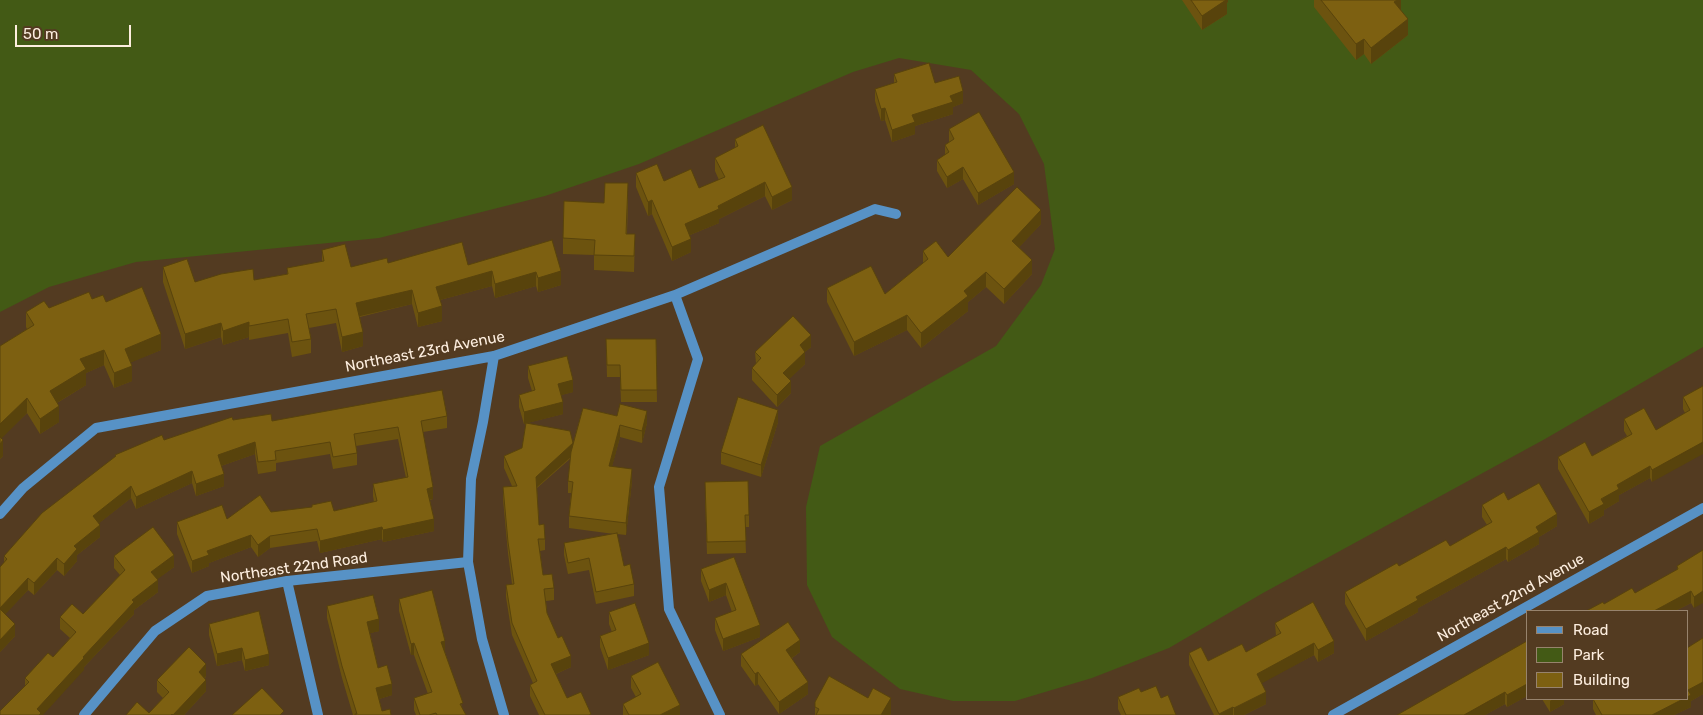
<!DOCTYPE html>
<style>
body{margin:0}
#map{position:relative;width:1703px;height:715px;overflow:hidden;background:#533b21;font-family:Rubik,sans-serif}
canvas{display:block}
.legend{position:absolute;left:1526px;top:610px;width:162px;height:90px;box-sizing:border-box;background:#533b21;border:1px solid #97836d;margin:0;padding:6px 9px;list-style:none;font-size:15px;color:#fdeedf}
.legend li{display:flex;align-items:center;gap:10px;height:25px}
.legend b{width:25px;border:1px solid #97836d}
.scale{position:absolute;left:15px;top:25px;width:116px;height:22px;box-sizing:border-box;border:2px solid #fdeedf;border-top:0;padding-left:6px;font-size:15px;line-height:18px;white-space:nowrap;color:#fdeedf;-webkit-text-stroke:4px #533b21;paint-order:stroke}
</style>
<div id="map">
<canvas width="1703" height="715"></canvas>
<ul class="legend">
<li><b style="height:6px;background:#5792c6"></b>Road</li>
<li><b style="height:14px;background:#435a15"></b>Park</li>
<li><b style="height:14px;background:#7d6011"></b>Building</li>
</ul>
<div class="scale">50 m</div>
</div>
<script>
const c = document.querySelector('canvas').getContext('2d');
c.lineJoin = 'round';
function paint(path, color) {
  c.fillStyle = color;
  c.fill(path, 'evenodd');
}
function toPath(rows) {
  const path = new Path2D();
  for (const r of rows) {
    path.moveTo(r[0], r[1]);
    for (let i = 2; i < r.length; i += 2) path.lineTo(r[i], r[i + 1]);
  }
  return path;
}
function stroke(path, color, width, dash) {
  c.strokeStyle = color;
  c.lineWidth = width;
  c.lineCap = dash ? 'butt' : 'round';
  c.setLineDash(dash || []);
  c.stroke(path);
}
function drawText(font, color, halo, rows, align = 'center') {
  c.font = font + ' Rubik,sans-serif';
  c.lineWidth = 4;
  c.setLineDash([]);
  c.textBaseline = 'middle';
  c.strokeStyle = halo;
  c.fillStyle = color;
  for (const [text, x, y, turn = 0] of rows) {
    c.save();
    c.translate(x, y);
    c.rotate((+turn || 0) * Math.PI / 180);
    c.textAlign = isNaN(turn) ? turn : align;
    if (halo) c.strokeText(text, 0, 0);
    c.fillText(text, 0, 0);
    c.restore();
  }
}
const green = toPath([
 [0,0,1703,0,1703,347,1545,439,1263,593,1169,648,1092,678,1015,701,953,701,900,689,832,637,807,585,806,507,820,446,996,346,1041,285,1055,249,1044,164,1019,114,971,70,899,58,853,72,639,164,545,196,379,238,136,262,49,287,0,312]
]);
const minor = toPath([
 [675,295,698,359,659,487,669,609,720,715],
 [494,356,483,422,471,479,468,562,482,639,504,715],
 [0,514,23,488,96,428,494,356,675,295,875,209,896,214],
 [287,581,318,715],
 [84,715,155,631,207,596,287,581,468,562],
 [1333,715,1703,508]
]);
const wall = toPath([
 [1182,0,1228,0,1228,2,1227,3,1227,14,1202,30],
 [1314,0,1401,0,1401,10,1408,35,1371,64,1364,54,1356,60,1314,7],
 [894,74,935,83,963,103,953,107,953,114,915,126,915,134,892,142,885,120,881,121,875,101,875,89,894,83],
 [949,129,1014,184,978,205,963,179,947,188,937,171,937,160,945,155,945,145,949,142],
 [735,139,792,200,772,210,765,196,719,219,719,223,690,235,691,252,672,261,652,214,648,216,636,187,636,173,664,181,699,188,719,180,715,171,715,158,735,148],
 [628,199,627,234,635,234,634,272,594,270,594,255,563,254,563,238,604,203],
 [1041,224,1019,247,1032,274,1004,304,986,287,968,302,968,311,921,348,907,330,854,356,827,302,827,288,885,294,923,263,923,251,948,257],
 [552,240,561,285,538,292,536,286,495,298,492,286,440,300,442,321,418,327,412,304,360,317,363,346,342,352,336,323,309,328,311,339,311,353,292,357,288,333,249,340,249,337,223,345,221,337,185,349,163,282,163,267,195,282,254,280,287,274,287,268,322,262,322,250,351,267,388,263,468,265],
 [92,299,106,302,161,350,131,362,132,381,114,388,104,365,86,373,86,385,57,403,59,422,40,434,27,413,1,438,3,456,0,459,0,346,27,329,26,327,26,312,49,308],
 [606,339,656,339,657,402,621,402,620,377,607,377],
 [811,347,805,352,805,364,789,379,791,393,777,407,752,380,752,368,756,364,755,352],
 [528,366,573,392,561,395,563,414,527,423,573,443,583,408,647,423,642,443,620,437,612,466,632,481,626,535,617,534,624,566,634,584,634,596,596,604,589,570,568,574,564,555,564,543,614,534,569,528,569,516,571,493,568,493,568,481,571,458,537,488,539,525,545,539,545,550,540,551,543,575,554,588,554,600,546,601,547,613,571,667,556,674,567,698,591,715,539,715,530,696,530,685,533,683,512,635,506,597,506,585,512,584,508,553,503,499,503,487,512,486,504,468,504,456,522,448,526,424,524,424,519,407,519,395,532,391,528,378],
 [1703,386,1652,482,1650,478,1619,495,1619,501,1604,510,1604,515,1589,524,1558,469,1558,457,1592,456,1627,436,1624,431,1624,419,1656,430,1685,413,1683,409,1683,397],
 [447,416,447,428,423,432,433,499,430,500,434,531,383,542,382,539,320,553,317,541,270,548,258,557,251,547,209,563,209,566,192,573,177,534,177,522,227,519,271,512,334,511,374,502,373,496,373,484,406,478,398,439,356,446,357,453,357,465,333,469,330,454,276,463,276,471,258,474,255,454,221,466,224,486,196,496,192,483,136,509,131,498,99,523,100,537,77,555,77,561,64,576,57,570,34,595,28,590,5,614,15,636,0,652,0,567,4,563,4,556,115,457,115,455,164,440,233,420,272,421],
 [778,422,761,477,721,464,721,452],
 [705,494,749,515,749,527,745,527,746,553,707,554],
 [1508,500,1557,526,1539,537,1539,544,1508,562,1506,559,1418,608,1418,612,1366,641,1345,604,1345,592,1399,566,1450,546,1487,525,1482,517,1482,505],
 [1703,550,1694,608,1691,603,1675,611,1586,611,1635,593,1677,570,1677,566],
 [114,556,174,567,157,579,158,592,134,610,134,614,84,667,84,670,25,686,25,678,53,657,70,638,60,629,60,617,83,614,120,575,114,568],
 [734,557,760,637,723,651,715,630,715,618,732,612,726,595,709,602,701,581,701,569],
 [399,599,445,652,463,710,466,715,416,715,414,710,414,698,428,694,414,655,411,655,399,611],
 [327,606,379,631,370,633,378,668,392,695,379,699,382,711,391,715,353,715,342,678,327,618],
 [609,612,649,655,608,670,600,647,600,636,612,632,609,624],
 [1275,623,1334,653,1318,662,1314,655,1261,683,1266,704,1244,715,1214,715,1189,665,1189,653,1208,661,1246,652,1276,636],
 [209,624,269,665,245,671,242,660,217,666,209,635],
 [1703,638,1703,694,1691,701,1691,707,1674,715,1596,715,1593,709,1593,699,1687,699,1687,648],
 [1527,641,1527,696,1507,707,1505,704,1485,715],
 [800,652,792,658,808,694,779,714,758,684,755,686,741,666,741,654],
 [206,676,205,678,206,691,184,715,126,715,149,713,163,698,157,692,157,680],
 [631,676,680,715,623,715,623,704,636,697,631,688],
 [1141,692,1161,698,1176,715,1121,715,1118,709,1118,697],
 [868,698,891,713,890,715,815,715,815,702],
 [1542,699,1564,699,1564,704,1550,712]
]);
const shadedWall = toPath([
 [1222,0,1228,0,1228,2,1227,3,1227,14,1202,30,1202,16],
 [1397,0,1401,0,1401,13,1394,2],
 [1408,19,1408,35,1371,64,1371,48],
 [1364,39,1364,54,1356,60,1356,44],
 [963,91,963,103,953,107,953,114,915,126,915,134,892,142,892,130,912,115,950,96],
 [885,108,885,120,881,121,881,109],
 [963,167,963,179,947,188,947,177],
 [1014,172,1014,184,978,205,978,193],
 [765,182,765,196,719,219,719,223,685,237,685,224,718,206],
 [792,187,792,200,772,210,772,197],
 [652,200,652,214,648,216,648,202],
 [1041,210,1041,224,1012,255,1012,241],
 [691,239,691,252,672,261,672,247],
 [1032,260,1032,274,1004,304,1004,289],
 [492,271,492,286,436,301,436,287],
 [561,271,561,285,538,292,538,278],
 [536,272,536,286,495,298,495,284],
 [986,272,986,287,968,302,968,311,921,348,921,333,964,291],
 [412,290,412,304,356,317,356,303],
 [442,306,442,321,418,327,418,313],
 [907,315,907,330,854,356,854,342],
 [249,322,249,337,223,345,223,331],
 [221,323,221,337,185,349,185,334],
 [363,332,363,346,342,352,342,337],
 [161,334,161,350,125,365,125,349],
 [811,335,811,347,805,352,805,364,783,385,783,373,800,345],
 [104,350,104,365,86,373,86,385,50,407,50,391,80,359],
 [132,366,132,381,114,388,114,373],
 [573,380,573,392,558,396,558,384],
 [791,381,791,393,777,407,777,395],
 [27,398,27,413,0,440,0,424],
 [563,402,563,414,524,424,524,412],
 [59,406,59,422,40,434,40,419],
 [778,410,778,422,761,477,761,465],
 [647,411,647,423,642,443,642,431],
 [620,425,620,437,609,478,609,466],
 [3,440,3,456,0,459,0,444],
 [255,442,255,454,218,467,218,455],
 [1703,442,1703,454,1652,482,1652,470],
 [573,443,573,455,536,488,536,477],
 [1650,466,1650,478,1619,495,1619,501,1604,510,1604,515,1589,524,1589,512,1617,485],
 [632,469,632,481,626,535,626,523],
 [192,471,192,483,136,509,136,497],
 [224,474,224,486,196,496,196,484],
 [131,486,131,498,93,528,93,516],
 [433,487,433,499,427,500,427,489],
 [1557,514,1557,526,1539,537,1539,544,1508,562,1508,550,1536,527],
 [434,519,434,531,383,542,383,530],
 [100,525,100,537,77,555,77,561,64,576,64,564,74,546],
 [382,527,382,539,320,553,320,541],
 [251,535,251,547,209,563,209,566,192,573,192,561,207,551],
 [270,536,270,548,258,557,258,545],
 [1506,547,1506,559,1418,608,1418,612,1366,641,1366,629,1416,597],
 [174,555,174,567,151,584,151,572],
 [57,558,57,570,34,595,34,583],
 [28,578,28,590,0,620,0,608],
 [158,580,158,592,134,610,134,614,84,667,84,670,43,715,37,715,37,709,132,600],
 [726,583,726,595,709,602,709,590],
 [1691,591,1691,603,1675,611,1654,611],
 [1703,591,1703,603,1694,608,1694,597],
 [379,619,379,631,367,634,367,622],
 [15,624,15,636,0,652,0,640],
 [760,625,760,637,723,651,723,639],
 [800,640,800,652,786,662,786,650],
 [445,641,445,653,441,642],
 [1334,641,1334,653,1318,662,1318,650],
 [414,643,414,655,411,655,411,644],
 [649,643,649,655,608,670,608,658],
 [1314,643,1314,655,1257,686,1257,674],
 [242,648,242,660,217,666,217,654],
 [269,654,269,665,245,671,245,660],
 [571,656,571,667,551,676,551,664],
 [206,664,206,676,199,684,199,672],
 [758,672,758,684,755,686,755,674],
 [206,680,206,691,184,715,173,715],
 [808,682,808,694,779,714,779,702],
 [1703,682,1703,694,1691,701,1691,707,1674,715,1652,715,1683,699,1687,699,1688,690],
 [392,684,392,695,376,700,376,688],
 [1527,684,1527,696,1507,707,1507,695],
 [1266,692,1266,704,1244,715,1234,715,1234,708],
 [1505,692,1505,704,1485,715,1464,715],
 [891,698,891,713,890,715,881,715],
 [1553,699,1564,699,1564,704,1550,712,1550,701],
 [680,705,680,715,660,715],
 [1233,707,1233,715,1219,715,1219,714]
]);
const building = toPath([
 [1191,0,1226,0,1202,16,1191,0],
 [1321,0,1397,0,1394,2,1408,19,1371,48,1364,39,1356,44,1321,0],
 [929,63,935,83,959,76,963,91,950,96,953,102,912,115,915,122,892,130,885,108,881,109,875,89,897,82,894,74,929,63],
 [979,112,1014,172,978,193,963,167,947,177,937,160,949,152,945,145,954,139,949,129,979,112],
 [763,125,792,187,772,197,765,182,718,206,719,209,685,224,691,239,672,247,652,200,648,202,636,173,657,164,664,181,691,169,699,188,725,177,715,158,738,146,735,139,763,125],
 [605,183,628,183,626,234,635,234,634,256,594,255,595,240,563,238,564,201,604,203,605,183],
 [1017,187,1041,210,1012,241,1032,260,1004,289,986,272,964,291,968,296,921,333,907,315,854,342,827,288,871,266,885,294,928,259,923,251,936,241,948,257,1017,187],
 [552,240,561,271,538,278,536,272,495,284,492,271,436,287,442,306,418,313,412,290,356,303,363,332,342,337,336,309,306,314,311,339,292,342,288,319,249,326,249,322,223,331,221,323,185,334,163,267,187,259,195,282,221,274,253,269,254,280,288,274,287,268,324,261,322,250,345,244,351,267,387,258,388,263,462,242,468,265,552,240],
 [142,287,161,334,125,349,132,366,114,373,104,350,80,359,86,369,50,391,59,406,40,419,27,398,0,424,0,346,34,325,26,312,44,301,49,308,89,292,92,299,103,295,106,302,142,287],
 [793,316,811,335,800,345,805,352,783,373,791,381,777,395,752,368,761,358,755,352,793,316],
 [606,339,656,339,657,390,621,390,620,365,607,365,606,339],
 [567,356,573,380,558,384,563,402,524,412,519,395,535,390,528,366,567,356],
 [1703,386,1703,442,1652,470,1650,466,1617,485,1619,489,1601,499,1604,504,1589,512,1558,457,1585,442,1592,456,1632,434,1624,419,1644,408,1656,430,1690,410,1683,397,1703,386],
 [442,390,447,416,421,421,433,487,427,489,434,519,383,530,382,527,320,541,317,529,270,536,258,545,251,535,207,551,209,555,192,561,177,522,222,505,227,519,260,495,271,512,312,507,312,505,331,501,334,511,377,501,373,484,408,477,398,427,354,434,357,453,333,457,330,442,275,451,276,460,258,462,255,442,218,455,224,474,196,484,192,471,136,497,131,486,93,516,100,525,74,546,77,549,64,564,57,558,34,583,28,578,0,608,0,567,7,559,4,556,42,513,116,456,115,455,162,435,164,440,232,417,233,420,271,414,272,421,442,390],
 [738,397,778,410,761,465,721,452,738,397],
 [620,404,647,411,642,431,620,425,609,466,632,469,626,523,569,516,573,482,568,481,571,452,583,408,617,416,620,404],
 [526,423,570,431,573,443,536,477,539,525,544,524,545,539,538,539,543,575,552,574,554,588,544,589,547,613,558,638,562,636,571,656,551,664,567,698,581,692,591,714,589,715,545,715,530,685,537,681,512,623,506,585,514,584,508,542,503,487,517,486,504,456,522,448,526,423],
 [0,437,3,440,0,444,0,437],
 [748,481,749,515,745,515,746,541,707,542,705,482,748,481],
 [1539,483,1557,514,1536,527,1539,532,1508,550,1506,547,1416,597,1418,600,1366,629,1345,592,1397,563,1399,566,1446,540,1450,546,1492,522,1482,505,1504,492,1508,500,1539,483],
 [153,527,174,555,151,572,158,580,132,600,134,602,83,657,84,658,37,709,41,713,39,715,0,715,0,711,29,682,25,678,48,653,53,657,76,632,60,617,72,604,83,614,125,570,114,556,153,527],
 [617,533,624,566,630,564,634,584,596,592,589,558,568,563,564,543,617,533],
 [1703,550,1703,591,1694,597,1691,591,1654,611,1586,611,1603,602,1604,604,1632,588,1635,593,1678,569,1677,566,1703,550],
 [734,557,760,625,723,639,715,618,736,610,726,583,709,590,701,569,734,557],
 [432,590,445,641,441,642,463,703,460,704,466,715,437,715,436,713,429,715,420,715,414,698,432,692,414,643,411,644,399,599,432,590],
 [373,595,379,619,367,622,378,668,387,665,392,684,376,688,382,711,390,709,391,715,355,715,355,714,357,714,342,666,327,606,373,595],
 [1313,602,1334,641,1318,650,1314,643,1257,674,1266,692,1234,708,1233,707,1219,714,1189,653,1201,647,1208,661,1242,644,1246,652,1281,633,1275,623,1313,602],
 [635,603,649,643,608,658,600,636,616,630,609,612,635,603],
 [0,609,15,624,0,640,0,609],
 [259,611,269,654,245,660,242,648,217,654,209,624,259,611],
 [788,622,800,640,786,650,808,682,779,702,758,672,755,674,741,654,788,622],
 [1703,638,1703,682,1688,690,1691,695,1687,697,1687,648,1703,638],
 [1527,641,1527,684,1507,695,1505,692,1464,715,1397,715,1527,641],
 [189,647,206,664,199,672,206,680,173,715,172,714,171,715,126,715,137,702,149,713,169,692,157,680,189,647],
 [658,662,680,705,660,715,629,715,623,704,641,694,631,676,658,662],
 [829,676,868,698,873,688,891,698,881,715,816,715,819,709,815,707,815,702,829,676],
 [1156,686,1161,698,1168,695,1176,715,1126,715,1118,697,1139,688,1141,692,1156,686],
 [262,688,284,711,280,715,232,715,262,688],
 [1593,699,1683,699,1652,715,1602,715,1593,699]
]);
const streetNames = [
 ["Northeast 23rd Avenue",425,352,-11],
 ["Northeast 22nd Road",294,568,-8],
 ["Northeast 22nd Avenue",1511,598,-29]
];
paint(green, '#435a15');
stroke(minor, '#5792c6', 10);
paint(wall, '#6c530f');
paint(shadedWall, '#58430c');
paint(building, '#7d6011');
stroke(building, '#58430c', 1);
drawText('15px', '#fdeedf', '#533b21', streetNames);
</script>
